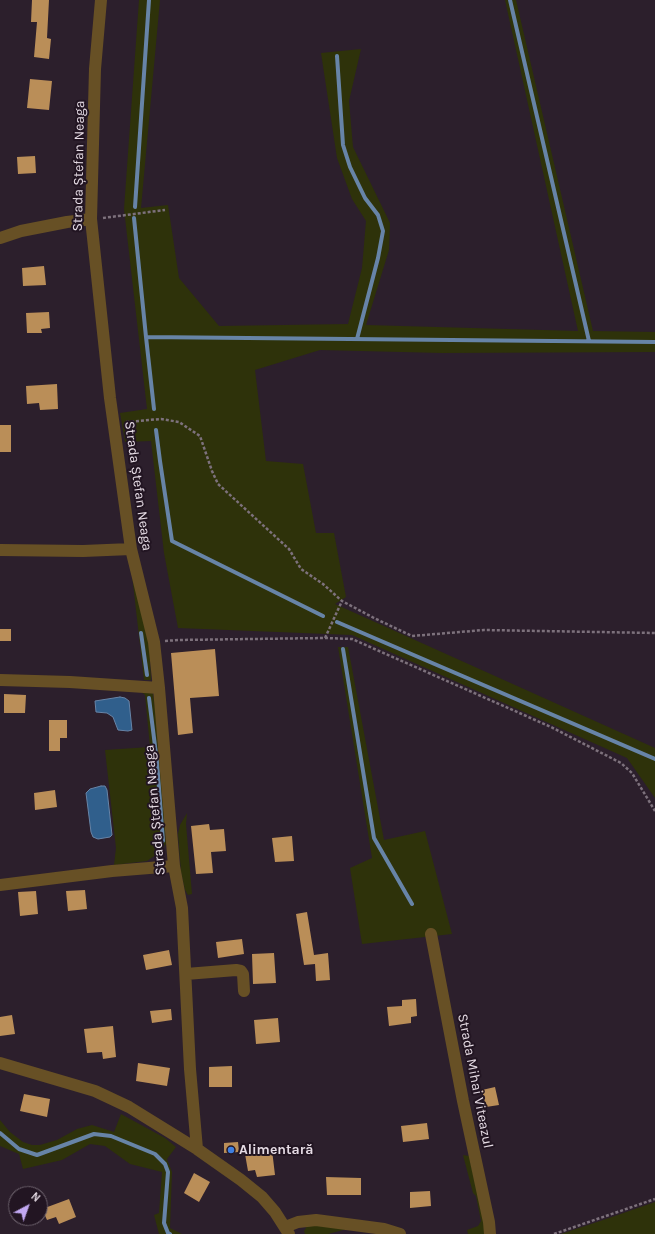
<!DOCTYPE html>
<meta charset="utf-8">
<style>
body{margin:0}
#map{position:relative;width:655px;height:1234px;overflow:hidden;background:#2c1f2c;font-family:Karla,sans-serif}
canvas{display:block}
.north{position:absolute;left:8px;top:1186px;width:40px;height:40px;box-sizing:border-box;background:#221522;border:1px solid #706570;border-radius:50%;rotate:41deg;font-size:11px;font-weight:700;line-height:16px;text-align:center;color:#e6dce5}
.north::after{content:'';display:block;margin:auto;width:14px;height:18px;background:#c2a8f2;clip-path:polygon(50% 0,100% 100%,50% 72%,0 100%)}
</style>
<div id="map">
<canvas width="655" height="1234"></canvas>
<div class="north">N</div>
</div>
<script>
const c = document.querySelector('canvas').getContext('2d');
c.lineJoin = 'round';
function paint(path, color) {
  c.fillStyle = color;
  c.fill(path, 'evenodd');
}
function toPath(rows) {
  const path = new Path2D();
  for (const r of rows) {
    path.moveTo(r[0], r[1]);
    for (let i = 2; i < r.length; i += 2) path.lineTo(r[i], r[i + 1]);
  }
  return path;
}
function stroke(path, color, width, dash) {
  c.strokeStyle = color;
  c.lineWidth = width;
  c.lineCap = dash ? 'butt' : 'round';
  c.setLineDash(dash || []);
  c.stroke(path);
}
function drawText(font, color, halo, rows, align = 'center') {
  c.font = font + ' Karla,sans-serif';
  c.lineWidth = 4;
  c.setLineDash([]);
  c.textBaseline = 'middle';
  c.strokeStyle = halo;
  c.fillStyle = color;
  for (const [text, x, y, turn = 0] of rows) {
    c.save();
    c.translate(x, y);
    c.rotate((+turn || 0) * Math.PI / 180);
    c.textAlign = isNaN(turn) ? turn : align;
    if (halo) c.strokeText(text, 0, 0);
    c.fillText(text, 0, 0);
    c.restore();
  }
}
const green = toPath([
 [139,0,160,0,141,208,168,205,179,278,219,326,348,324,362,268,366,221,352,199,337,158,321,53,361,49,349,101,353,147,390,223,389,250,366,325,578,331,505,0,516,0,593,331,655,332,655,352,442,353,320,350,255,370,266,461,303,464,316,533,334,533,346,597,335,604,655,748,655,798,627,758,352,635,178,628,164,553,151,441,125,442,120,413,147,409,124,209],
 [132,575,149,639,151,680,144,680],
 [338,647,348,647,384,840,425,831,452,934,362,944,350,868,372,858],
 [140,691,151,692,153,694,159,734,166,844,160,852,147,861,114,865,116,848,105,750,150,747,145,695],
 [187,813,186,824,192,894,188,895,185,890,181,872,178,834,180,825],
 [121,1114,165,1138,176,1147,167,1159,172,1172,170,1228,182,1234,159,1234,154,1215,159,1213,162,1172,130,1164,105,1146,90,1144,62,1160,23,1169,19,1154,0,1146,0,1120,10,1132,23,1142,32,1145,40,1145,57,1140,77,1129,92,1125,114,1132],
 [463,1155,469,1156,484,1222,485,1234,468,1234,467,1230,478,1226,481,1221,476,1196,473,1193],
 [655,1202,655,1234,561,1234,609,1218],
 [311,1225,351,1228,328,1234,305,1234,304,1231,307,1226]
]);
const water = toPath([
 [120,697,125,698,129,701,132,730,128,731,118,730,113,717,107,713,96,712,95,701,120,697],
 [101,786,105,786,107,790,112,835,110,837,98,839,93,837,91,832,86,793,90,789,101,786]
]);
const stream = toPath([
 [510,0,589,341],
 [337,56,343,145,350,167,365,198,378,215,383,231,378,258,357,339],
 [135,207,149,0],
 [134,218,146,337,655,342],
 [146,337,154,409],
 [156,430,160,461,172,541,323,616],
 [337,622,655,759],
 [141,633,147,675],
 [343,649,374,838,412,904],
 [149,698,157,762,163,841],
 [0,1133,19,1149,37,1155,94,1134,111,1136,155,1154,165,1164,168,1172,164,1223,168,1233,170,1234]
]);
const building = toPath([
 [32,0,49,0,47,38,51,39,49,59,34,57,37,22,31,22],
 [30,79,52,81,49,110,27,108],
 [35,156,36,173,18,174,17,157],
 [44,266,46,285,23,286,22,268],
 [49,312,50,328,41,329,42,333,27,333,26,313],
 [57,384,58,409,40,410,39,403,27,404,26,386],
 [0,425,11,425,11,452,0,452],
 [0,629,11,629,11,641,0,641],
 [215,649,219,696,190,698,193,733,178,735,171,653],
 [4,694,26,695,25,713,4,713],
 [49,720,67,720,67,738,60,738,60,751,49,751],
 [55,790,57,807,35,810,34,793],
 [209,824,210,830,224,829,226,851,211,852,213,873,196,874,191,826],
 [292,836,294,861,275,862,272,838],
 [85,890,87,909,68,911,66,891],
 [36,891,38,914,20,916,18,892],
 [307,912,314,955,328,953,330,980,316,981,315,964,304,965,296,914],
 [242,939,244,954,218,958,216,942],
 [169,950,172,965,146,970,143,955],
 [274,953,276,983,253,984,252,954],
 [416,999,417,1016,411,1017,411,1023,389,1026,387,1007,402,1006,402,1000],
 [171,1009,172,1020,152,1023,150,1011],
 [12,1015,15,1034,0,1036,0,1017],
 [278,1018,280,1042,256,1044,254,1020],
 [113,1026,116,1057,103,1059,102,1052,87,1053,84,1029],
 [138,1063,170,1068,167,1086,136,1081],
 [232,1066,232,1087,209,1087,209,1067],
 [495,1087,499,1105,486,1107,482,1090],
 [24,1094,50,1099,47,1117,20,1111],
 [427,1123,429,1139,403,1142,401,1126],
 [238,1142,239,1152,224,1153,224,1143],
 [272,1150,275,1175,257,1177,255,1170,248,1171,245,1154],
 [194,1173,210,1182,199,1202,184,1193],
 [326,1177,361,1178,361,1195,327,1195],
 [430,1191,431,1206,410,1208,410,1192],
 [69,1199,76,1217,59,1224,56,1217,47,1220,42,1209]
]);
const path = toPath([
 [103,218,165,210],
 [126,422,161,419,179,422,200,436,212,471,218,484,289,549,301,569,323,584,342,601,374,618,412,636,484,630,655,633],
 [325,638,342,601],
 [165,641,178,640,325,638,352,639,551,727,621,763,632,773,655,811],
 [554,1234,655,1199]
]);
const minor = toPath([
 [101,0,95,69,91,219,110,398,131,549,154,642,159,688,174,866,182,908,190,1069,197,1149],
 [0,238,21,231,67,222,91,219],
 [0,550,83,551,131,549],
 [0,680,70,682,159,688],
 [0,885,112,871,174,866],
 [431,934,463,1101,489,1222,490,1234],
 [186,974,236,970,241,971,243,974,244,991],
 [0,1063,95,1091,129,1107,197,1149,241,1180,262,1197,275,1212,289,1234],
 [285,1227,298,1222,316,1220,384,1229,400,1234]
]);
const markers = [
 [231,1150,4,"#3f7fe0"]
];
const streetNames = [
 ["Strada Ștefan Neaga",79,166,-89],
 ["Strada Ștefan Neaga",138,486,82],
 ["Strada Ștefan Neaga",155,810,-95],
 ["Strada Mihai Viteazul",475,1081,79]
];
const poiNames = [
 ["Alimentară",239,1150]
];
paint(green, '#2e320a');
paint(water, '#305f8c');
stroke(water, '#6784a7', 1);
stroke(stream, '#6784a7', 4);
paint(building, '#ba8e58');
stroke(path, '#7d717c', 2.5, [3, 2]);
stroke(minor, '#675025', 12);
for (const [x, y, r, color] of markers) {
  const dot = new Path2D();
  dot.arc(x, y, r, 0, 2 * Math.PI);
  c.fillStyle = color;
  c.fill(dot);
  stroke(dot, '#221522', 1.5);
}
drawText('14px', '#e6dce5', '#221522', streetNames);
drawText('bold 14px', '#e6dce5', '#221522', poiNames, 'left');
</script>
